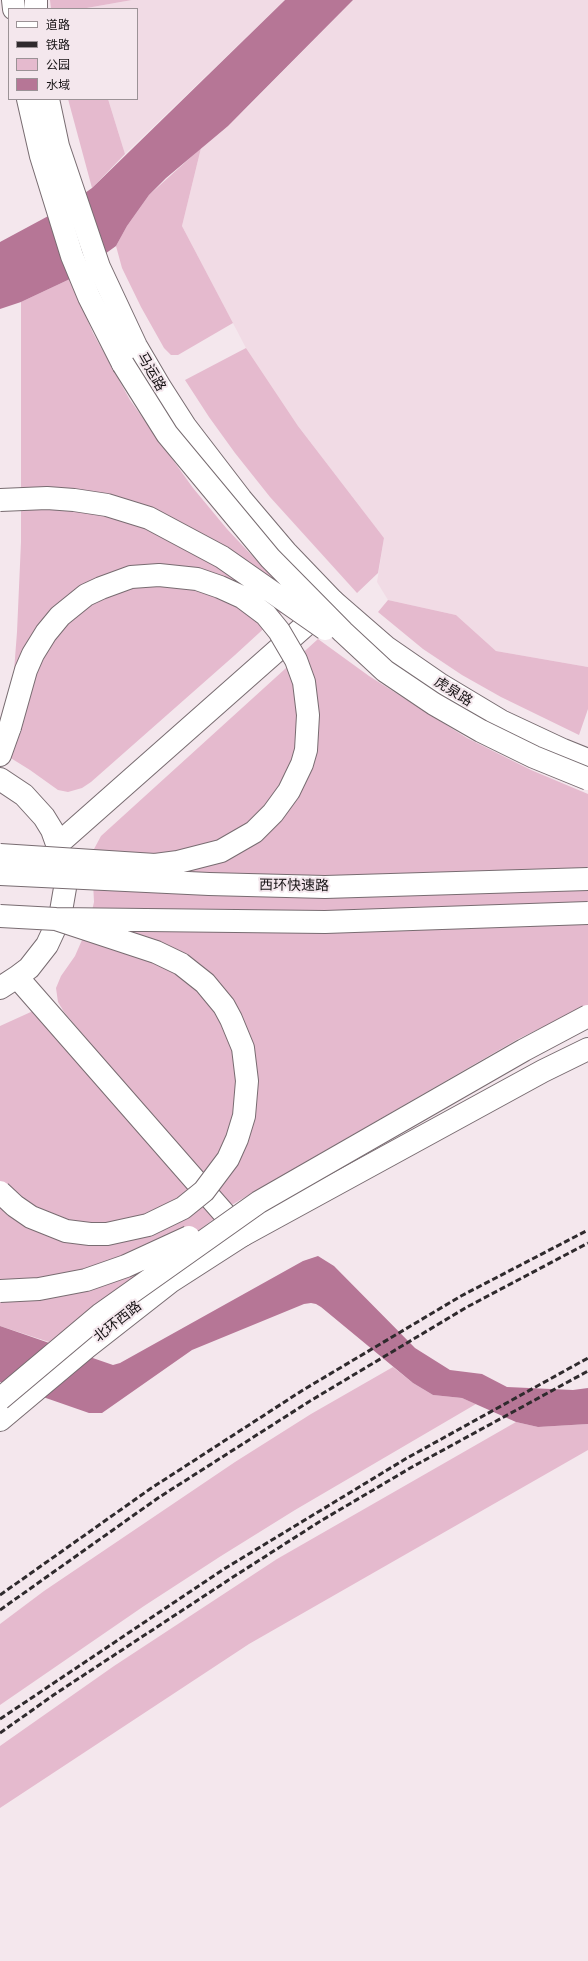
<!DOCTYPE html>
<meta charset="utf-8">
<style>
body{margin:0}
#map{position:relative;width:588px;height:1961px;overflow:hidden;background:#f4e7ed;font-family:"Archivo Narrow","Noto Sans SC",sans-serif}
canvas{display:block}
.legend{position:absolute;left:8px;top:8px;width:130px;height:92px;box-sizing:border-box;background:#f4e7ed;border:1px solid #9b9296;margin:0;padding:5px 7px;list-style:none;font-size:12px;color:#161214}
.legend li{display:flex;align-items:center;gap:8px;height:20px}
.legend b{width:20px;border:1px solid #9b9296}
</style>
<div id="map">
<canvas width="588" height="1961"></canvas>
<ul class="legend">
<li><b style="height:5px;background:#fff"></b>道路</li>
<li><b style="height:5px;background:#2f2a2d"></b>铁路</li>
<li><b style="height:11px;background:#e5bace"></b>公园</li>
<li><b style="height:11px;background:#b67696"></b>水域</li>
</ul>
</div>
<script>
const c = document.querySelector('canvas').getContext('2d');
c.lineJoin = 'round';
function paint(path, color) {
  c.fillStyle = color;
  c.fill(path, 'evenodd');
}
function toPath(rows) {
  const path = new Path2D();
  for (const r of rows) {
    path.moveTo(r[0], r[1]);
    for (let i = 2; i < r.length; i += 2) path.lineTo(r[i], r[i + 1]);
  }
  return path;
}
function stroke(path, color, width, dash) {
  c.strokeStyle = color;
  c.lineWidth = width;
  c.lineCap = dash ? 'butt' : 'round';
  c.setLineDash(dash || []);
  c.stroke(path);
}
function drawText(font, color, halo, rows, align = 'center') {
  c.font = font + ' "Archivo Narrow","Noto Sans SC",sans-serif';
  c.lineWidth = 4;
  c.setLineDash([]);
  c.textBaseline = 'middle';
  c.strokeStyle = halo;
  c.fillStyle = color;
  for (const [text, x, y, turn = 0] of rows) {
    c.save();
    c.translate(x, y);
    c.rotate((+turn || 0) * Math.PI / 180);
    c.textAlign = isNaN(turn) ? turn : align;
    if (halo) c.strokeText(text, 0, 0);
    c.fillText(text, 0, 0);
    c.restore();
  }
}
const built = toPath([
 [132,0,285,0,125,154,108,99,137,99,137,9,81,9],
 [353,0,588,0,588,667,496,651,456,615,388,600,377,582,384,538,298,426,246,348,182,226,201,148,248,107]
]);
const green = toPath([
 [50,0,132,0,81,9,51,9],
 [68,99,108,99,125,154,92,188],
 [201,148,182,226,233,323,178,355,171,355,164,348,141,307,122,268,116,246,127,226,149,195],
 [70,279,93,333,130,400,193,488,227,529,290,596,283,611,235,655,91,782,82,788,68,792,58,790,30,770,1,752,13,684,17,632,21,542,21,302],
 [246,348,298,426,384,538,378,573,357,593,270,497,235,453,209,417,185,380],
 [388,600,456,615,496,651,588,667,588,709,579,735,501,697,462,675,423,649,378,612],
 [318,639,369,676,467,738,531,770,588,794,588,1005,518,1039,228,1207,64,1012,58,1002,56,988,61,976,75,956,89,924,94,902,92,863,94,849,101,836],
 [33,1011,215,1218,52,1343,0,1326,0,1026],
 [393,1367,413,1383,433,1395,462,1398,476,1404,295,1510,221,1556,144,1606,0,1705,0,1624,44,1591,235,1462,311,1414],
 [516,1422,538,1427,588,1424,588,1450,249,1644,0,1808,0,1746,114,1666,277,1559]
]);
const water = toPath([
 [285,0,353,0,228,126,166,178,149,195,127,226,116,246,70,279,21,302,0,309,0,242,65,207,92,188],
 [318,1256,334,1266,415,1348,450,1370,482,1374,507,1387,573,1390,588,1388,588,1424,538,1427,516,1422,462,1398,433,1395,413,1383,321,1307,316,1304,311,1303,304,1304,192,1350,102,1413,89,1413,0,1382,0,1326,113,1365,120,1363,303,1261]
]);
const minor = toPath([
 [333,601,386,647,441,685,501,721,563,750,588,760],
 [243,1235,543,1071,588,1049]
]);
const major = toPath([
 [36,0,36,9],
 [48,99,58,146,99,267,136,346,160,387,185,426,241,499,286,552,333,601,58,844],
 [0,779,24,795,44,817,52,830,62,858,65,888,60,917,47,945,29,968,17,977,0,988],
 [0,1420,87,1347,170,1282,243,1235,17,977]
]);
const highway = toPath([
 [13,0,14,9],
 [28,99,41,156,72,256,89,297,123,364],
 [0,755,10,727]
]);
const rail = toPath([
 [0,1595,150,1489,303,1390,461,1296,588,1230],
 [0,1610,158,1498,310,1401,467,1307,588,1243],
 [0,1719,224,1569,407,1458,588,1358],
 [0,1733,55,1694,230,1579,319,1522,412,1467,588,1371]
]);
const highwayBridge = toPath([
 [123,364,167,434,270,558,343,632,385,671,434,704,481,731,534,757,588,779],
 [0,500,47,498,74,500,107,505,149,518,222,557,325,629],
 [0,855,155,865,178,862,221,851,254,832,273,813,289,791,302,764,306,750,308,715,304,682,296,660,279,631,266,615,242,597,220,587,197,579,159,575,131,577,101,588,86,595,60,616,46,633,33,654,26,670,10,727],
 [0,874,209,884,325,887,588,879],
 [0,916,56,919,325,922,588,913],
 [0,1192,15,1206,31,1217,66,1231,90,1234,107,1234,148,1225,183,1208,204,1191,228,1159,237,1139,244,1116,247,1081,243,1048,231,1019,224,1006,205,983,181,964,156,952,56,919],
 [0,1291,39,1289,86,1280,126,1266,189,1237],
 [0,1399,101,1314,259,1202,524,1050,588,1016]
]);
const streetNames = [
 ["马运路",151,372,60],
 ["虎泉路",453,692,32],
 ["西环快速路",294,886,1],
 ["北环西路",118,1322,-38]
];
paint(built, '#f1dbe5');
paint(green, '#e5bace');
paint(water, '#b67696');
stroke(minor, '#786c71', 24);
stroke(major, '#786c71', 24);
stroke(highway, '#786c71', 24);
stroke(minor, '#fff', 22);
stroke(major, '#fff', 22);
stroke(highway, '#fff', 22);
stroke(rail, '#2f2a2d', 3, [6, 3]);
stroke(highwayBridge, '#786c71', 24, []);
stroke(highwayBridge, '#fff', 22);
drawText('14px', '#161214', '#f4e7ed', streetNames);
</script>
